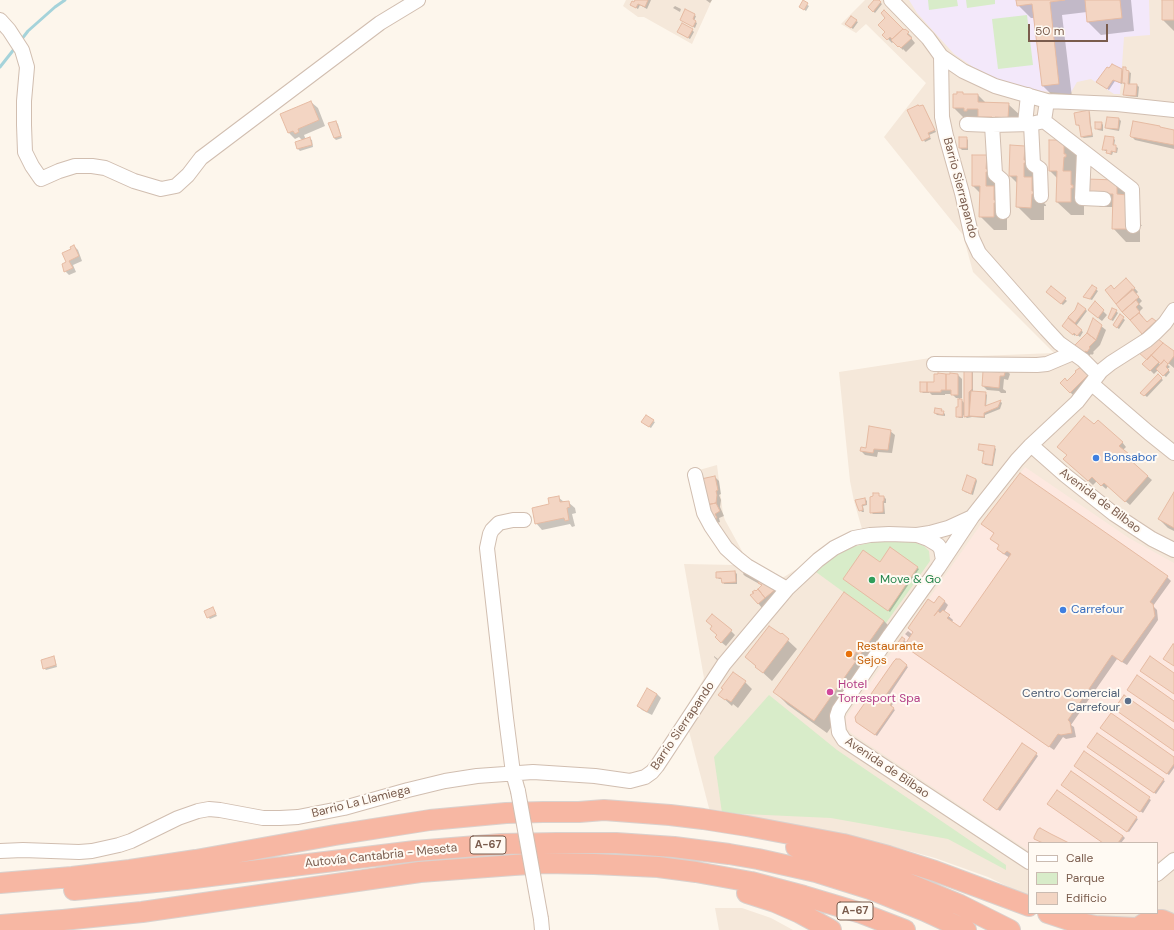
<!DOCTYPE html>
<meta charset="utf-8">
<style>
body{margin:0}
#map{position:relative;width:1174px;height:930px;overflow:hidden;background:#fdf6ec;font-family:"DM Sans",sans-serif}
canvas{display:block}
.legend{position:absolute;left:1028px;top:842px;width:130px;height:72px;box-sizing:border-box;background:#fffaf3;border:1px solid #cabbb1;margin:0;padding:5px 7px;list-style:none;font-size:12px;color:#7a5c4d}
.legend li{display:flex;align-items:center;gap:8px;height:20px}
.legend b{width:20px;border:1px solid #cabbb1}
.scale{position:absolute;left:1028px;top:24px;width:80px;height:18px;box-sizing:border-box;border:2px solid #7a5c4d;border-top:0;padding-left:5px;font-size:12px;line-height:14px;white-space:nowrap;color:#7a5c4d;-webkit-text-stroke:3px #fffaf3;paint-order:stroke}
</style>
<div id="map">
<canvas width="1174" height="930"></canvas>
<ul class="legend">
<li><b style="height:5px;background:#fff"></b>Calle</li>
<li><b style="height:11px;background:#d8ecc9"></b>Parque</li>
<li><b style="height:11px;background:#f3d5c3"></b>Edificio</li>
</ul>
<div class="scale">50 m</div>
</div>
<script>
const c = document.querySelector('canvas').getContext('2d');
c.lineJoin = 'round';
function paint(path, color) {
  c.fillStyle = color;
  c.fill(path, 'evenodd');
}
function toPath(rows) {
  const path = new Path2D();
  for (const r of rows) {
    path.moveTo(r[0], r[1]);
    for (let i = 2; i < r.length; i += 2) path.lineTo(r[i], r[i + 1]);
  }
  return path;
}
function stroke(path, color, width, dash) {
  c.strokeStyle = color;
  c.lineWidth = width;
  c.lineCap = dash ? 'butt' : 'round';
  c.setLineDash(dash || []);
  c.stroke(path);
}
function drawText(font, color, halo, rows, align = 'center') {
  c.font = font + ' "DM Sans",sans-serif';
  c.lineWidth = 4;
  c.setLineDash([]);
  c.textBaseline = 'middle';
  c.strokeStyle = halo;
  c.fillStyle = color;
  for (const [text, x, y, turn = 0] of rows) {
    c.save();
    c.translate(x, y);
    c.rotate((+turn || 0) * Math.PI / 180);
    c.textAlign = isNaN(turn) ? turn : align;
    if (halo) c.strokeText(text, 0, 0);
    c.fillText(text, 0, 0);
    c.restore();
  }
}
const residential = toPath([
 [626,0,712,0,692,44,644,17,638,17,623,6],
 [865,0,1174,0,1174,930,1075,913,1157,913,1157,843,1029,843,1029,897,988,877,935,858,895,847,859,838,823,831,710,812,684,712,704,678,684,564,736,565,692,472,717,465,723,514,725,520,748,562,779,580,862,529,854,501,850,481,839,372,930,358,1054,353,973,272,963,235,884,137,926,83,866,24,856,33,841,24],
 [715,908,742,908,771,918,793,930,719,930]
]);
const commercial = toPath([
 [1025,467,1129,538,1174,563,1174,850,1157,862,1157,843,1029,843,1029,851,851,733,847,728,846,723,846,717,848,714,981,524]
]);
const education = toPath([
 [909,0,1149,0,1150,35,1124,37,1120,94,1114,94,1091,79,1077,82,1070,94,1041,91,1000,80,973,67,954,54,917,13]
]);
const green = toPath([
 [928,0,957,0,958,6,929,10],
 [966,0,995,0,995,4,967,8],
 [1027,15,1033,65,998,69,992,19],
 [897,540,913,542,924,546,929,551,930,561,886,623,816,572,832,558,852,547,877,541],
 [769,695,837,750,1006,865,1006,870,948,839,831,818,722,813,714,757]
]);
const shadow = toPath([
 [637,0,651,0,647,9,640,5,638,9,633,6],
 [706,0,712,0,710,3],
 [875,0,877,0,882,4,875,13,869,7],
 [1017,0,1131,0,1134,31,1101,35,1088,22,1087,12,1062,15,1072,97,1056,99,1043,86,1035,18,1031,18,1018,5],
 [1163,0,1174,0,1174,31,1163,20],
 [803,2,809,6,806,11,800,7],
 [675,6,681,9,680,12,673,8],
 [884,11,904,32,905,30,912,37,911,38,915,43,906,52,903,49,903,50,894,41,892,43,884,35,886,32,887,18],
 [694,15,696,16,694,21,697,23,695,28,682,20],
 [856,21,858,22,853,29,848,25],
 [692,30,694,32,690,39,680,33],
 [1125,68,1127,71,1131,73,1130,85,1137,85,1139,87,1138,97,1126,96,1125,94,1125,85,1122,82,1122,84,1115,81,1109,90,1099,83,1121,69,1124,72],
 [964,95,978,95,986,103,1008,104,1022,117,1007,130,1007,132,1004,130,967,121,954,108],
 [311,102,318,108,325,126,304,135,306,140,310,139,312,140,313,147,300,151,298,149,296,142,303,141,299,137,295,139,289,133],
 [924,108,936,132,929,135,931,139,925,142,909,110],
 [1089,111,1090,113,1091,125,1093,137,1084,138,1082,137,1080,126,1079,126,1077,125],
 [1119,119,1121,121,1119,131,1108,129,1106,128],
 [336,122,338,124,342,138,336,140,334,138,330,124],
 [1102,123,1103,125,1103,131,1098,130,1096,128],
 [1160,128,1174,131,1174,149,1135,140,1131,136],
 [966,138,968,140,968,150,962,150,960,148],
 [1113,138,1115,140,1114,146,1118,148,1117,153,1113,152,1112,155,1109,154,1108,151,1105,151,1103,149],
 [1063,141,1077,155,1076,167,1084,201,1084,215,1071,215,1057,202,1058,179,1050,171],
 [1024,147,1037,160,1045,191,1044,203,1046,205,1046,206,1044,206,1044,220,1031,220,1018,207,1018,184,1010,176],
 [986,156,999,169,1009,214,1009,216,1007,216,1007,230,994,230,980,216,981,194,973,186],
 [1117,181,1130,198,1140,209,1140,223,1142,226,1140,226,1140,242,1126,242,1113,228,1114,208,1112,207,1100,207,1087,193],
 [74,246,78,250,82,261,73,265,76,272,69,275,65,271],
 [1130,283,1138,292,1136,294,1142,301,1139,304,1143,308,1139,312,1143,317,1142,318,1147,324,1152,319,1157,324,1144,335,1109,295,1114,290],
 [1092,286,1098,291,1092,300,1084,297],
 [1051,287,1067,301,1063,305,1049,294],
 [1095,303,1107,315,1102,321,1093,314],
 [1085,309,1087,311,1076,326,1083,332,1080,337,1076,334,1075,336,1064,326,1076,310],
 [1116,311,1118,313,1113,321,1111,320],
 [1120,316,1125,320,1119,329,1116,327],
 [1101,326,1106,330,1100,345,1093,352,1094,353,1092,355,1091,354,1088,357,1080,350],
 [1174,353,1174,368,1167,362,1167,364,1170,367,1167,369,1170,372,1166,377,1158,370,1154,374,1144,364,1148,360],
 [1154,359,1162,363,1162,366],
 [965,367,973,369,973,392,985,393,987,395,986,407,1000,401,1002,403,1000,409,985,415,985,418,972,417,967,418,963,415,963,418,959,418,957,416,959,408,959,398,956,398,952,394,945,394,945,395,932,395,929,392,929,393,923,393,921,391,935,383,958,375,962,379,962,398,960,398,965,404],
 [1081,368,1095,381,1077,399,1061,383,1067,382],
 [1006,370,1010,374,1008,380,1004,379,1003,389,1006,391,1006,393,1001,393,999,391,987,390,983,386],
 [1158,376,1163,380,1147,397,1142,393],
 [941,410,945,414,945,416,937,415,935,413],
 [653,421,655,422,651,428,644,424],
 [1094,425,1122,442,1126,447,1123,450,1132,459,1130,461,1152,480,1130,505,1108,486,1106,489,1097,481,1093,485,1068,463],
 [890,431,895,435,892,453,878,452,877,457,865,455,861,451,867,449],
 [994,447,996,449,993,466,985,465,983,463,985,452,981,451,979,449],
 [715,477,719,481,721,494,719,495,721,500,720,507,724,516,719,518,720,522,717,523,713,519],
 [976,479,977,481,973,495,965,492,963,490],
 [878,494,880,497,884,497,886,499,886,503,884,503,885,514,873,514,871,512],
 [1174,494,1174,531,1168,528,1159,519],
 [558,497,564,502,568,502,575,508,576,513,572,514,575,526,572,527,570,524,542,530,536,523,550,505],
 [865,499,867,501,867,505,863,506,864,512,862,512,857,506],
 [982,524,1167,577,1171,581,1153,606,1157,610,1158,620,1127,665,1117,659,1071,725,1074,727,1076,737,1066,739,1063,737,1054,750,910,650,904,644,902,648,899,647,902,638,907,643,910,638,905,634,908,631,913,635,934,604,944,601,948,605,944,612,953,620,952,622,960,628,1010,558,1002,553,1000,546,991,539,995,534],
 [891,549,919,569,890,612,846,580,880,564],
 [746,570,767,582,779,594,762,608,758,603,756,592,763,586,745,576,743,574],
 [735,572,737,574,737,584,724,584,723,582,722,579,719,579,717,577],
 [213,608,217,616,210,619,208,617],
 [884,621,897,634,827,733,788,705,775,692],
 [731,631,735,635,726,646,720,641],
 [782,635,797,649,772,681,746,657],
 [714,656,719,660,718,661,714,657],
 [53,657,55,659,57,667,46,670,44,668],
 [900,661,908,667,888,697,894,702,891,707,895,710,877,736,859,724],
 [733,674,745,682,752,689,738,708,733,704,732,706,720,695],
 [657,694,661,698,652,715,642,710,638,706],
 [1103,730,1174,759,1174,768,1169,775],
 [1090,749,1163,780,1165,781,1156,794],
 [1084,753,1151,800,1143,813,1077,768],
 [1036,754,1038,756,1000,811,986,802],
 [1062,785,1136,818,1138,819,1129,832],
 [1057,791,1123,836,1125,838,1121,843,1104,843]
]);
const stream = toPath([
 [21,40,28,31,55,7,65,0],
 [0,67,15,48]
]);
const building = toPath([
 [635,0,648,0,645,7,638,4,636,8,630,5,632,1,634,2,635,0],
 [803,0,808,3,804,10,799,7,803,0],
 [874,0,879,0,881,2,873,12,868,7,874,0],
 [1016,0,1065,0,1050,2,1059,84,1042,86,1032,4,1017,6,1016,0],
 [1085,0,1120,0,1122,18,1087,22,1085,0],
 [1162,0,1174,0,1174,20,1162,20,1162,0],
 [685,9,695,14,693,19,696,21,693,27,680,20,685,9],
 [884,10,903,29,892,39,890,37,887,40,882,35,885,32,878,25,885,18,881,13,884,10],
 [851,16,857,20,851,28,845,24,851,16],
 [682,23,693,29,688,38,677,32,682,23],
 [903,29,904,30,905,29,909,32,907,34,912,38,901,48,899,46,898,47,891,40,903,29],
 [1112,64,1122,69,1121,83,1113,80,1107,89,1096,82,1107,67,1109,68,1112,64],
 [1123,67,1126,67,1126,70,1129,71,1128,84,1137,84,1136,96,1123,95,1125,83,1122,83,1123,67],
 [957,92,963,92,963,94,978,94,978,102,1009,103,1008,118,995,117,994,120,991,119,992,117,978,117,978,109,967,109,967,111,964,111,964,108,953,108,953,94,957,94,957,92],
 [311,101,319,120,298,129,299,132,295,134,293,131,288,133,280,114,311,101],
 [918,105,919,106,923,105,935,130,928,133,930,137,922,141,907,110,918,105],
 [1089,110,1090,123,1092,135,1081,137,1079,125,1076,125,1074,113,1089,110],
 [1107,117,1119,118,1118,129,1105,128,1107,117],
 [336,121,341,136,334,138,328,123,336,121],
 [1133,121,1160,126,1160,127,1174,130,1174,145,1131,137,1130,136,1133,121],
 [1095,122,1102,122,1101,129,1095,129,1095,122],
 [1105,136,1114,137,1113,145,1116,145,1116,152,1111,151,1111,154,1106,153,1107,150,1102,150,1105,136],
 [310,137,312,145,297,149,295,142,310,137],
 [959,137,967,137,967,148,959,148,959,137],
 [1049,140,1064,140,1064,154,1066,154,1066,157,1064,157,1063,171,1071,171,1071,185,1073,185,1073,188,1071,188,1071,202,1056,202,1057,171,1049,171,1049,140],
 [1010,145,1025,146,1024,160,1026,160,1026,163,1024,163,1024,177,1032,177,1032,191,1034,191,1034,194,1032,194,1031,208,1016,207,1017,176,1009,176,1010,145],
 [972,155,987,155,986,169,989,169,989,172,986,172,986,186,994,186,994,200,996,200,996,203,994,203,994,217,979,217,980,186,972,186,972,155],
 [1086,179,1117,180,1117,194,1127,195,1127,229,1112,229,1113,194,1086,194,1086,179],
 [74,245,79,256,69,261,73,268,64,272,62,264,66,262,62,253,71,249,70,247,74,245],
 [1126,278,1135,288,1116,304,1105,290,1111,285,1114,289,1126,278],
 [1092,285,1097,288,1094,293,1090,299,1083,297,1092,285],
 [1051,286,1066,298,1061,304,1046,292,1051,286],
 [1132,289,1139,297,1122,312,1116,304,1132,289],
 [1136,300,1139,304,1136,307,1140,312,1130,320,1122,312,1136,300],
 [1095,301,1104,310,1098,318,1088,310,1095,301],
 [1078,303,1086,309,1075,323,1068,317,1075,310,1078,303],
 [1112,308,1117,310,1111,320,1108,318,1112,308],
 [1139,313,1147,322,1152,318,1156,321,1142,334,1130,320,1139,313],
 [1120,314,1124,317,1117,328,1113,325,1120,314],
 [1068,318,1082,330,1077,336,1074,333,1073,335,1062,326,1068,318],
 [1093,318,1102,325,1096,340,1087,333,1093,318],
 [1087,333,1096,340,1089,347,1090,348,1087,352,1086,351,1083,353,1074,346,1087,333],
 [1156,337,1163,343,1147,360,1138,352,1156,337],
 [1163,343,1174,351,1174,356,1168,364,1164,360,1161,364,1151,355,1163,343],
 [1151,355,1159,362,1150,371,1142,364,1151,355],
 [1164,360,1168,364,1166,367,1169,370,1163,376,1156,369,1164,360],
 [964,366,972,366,972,389,969,392,969,416,964,417,964,366],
 [1081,367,1089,374,1070,393,1060,383,1065,378,1067,381,1076,372,1075,371,1081,367],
 [1001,368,1006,369,1004,376,1000,376,999,388,982,386,983,371,1000,372,1001,368],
 [938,373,946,374,946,390,941,390,941,392,927,392,927,382,934,382,934,374,938,374,938,373],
 [950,373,958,374,958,395,951,395,951,390,946,390,946,374,950,374,950,373],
 [1158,374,1162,378,1144,396,1140,393,1158,374],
 [920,382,927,382,927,392,920,392,920,382],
 [971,391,986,392,985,406,1001,400,998,407,984,413,984,417,969,416,971,391],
 [958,399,962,399,962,417,956,417,956,407,958,407,958,399],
 [935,408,942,409,941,411,944,411,943,415,934,413,935,408],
 [646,415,654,420,649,427,641,422,646,415],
 [1084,416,1094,424,1098,420,1123,442,1119,446,1129,454,1127,457,1148,476,1125,502,1104,483,1101,486,1092,477,1088,481,1063,459,1067,455,1057,447,1084,416],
 [869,426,891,430,888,450,874,449,873,453,860,451,861,447,866,448,869,426],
 [979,444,995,446,992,465,982,463,984,451,978,450,979,444],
 [1020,473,1168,576,1150,602,1153,604,1155,616,1122,662,1112,655,1068,720,1070,722,1072,733,1061,735,1058,734,1049,747,904,646,913,632,908,628,928,599,934,603,939,596,945,601,934,616,938,611,940,613,943,610,950,615,947,618,960,627,1011,554,1007,551,1004,554,997,549,999,545,990,539,994,533,981,524,1020,473],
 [967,475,976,479,971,494,962,490,967,475],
 [715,476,718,490,716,491,717,495,716,503,706,505,701,479,715,476],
 [1174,492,1174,528,1158,519,1174,492],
 [873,493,879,493,879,496,884,496,884,501,883,501,883,512,870,513,870,497,873,496,873,493],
 [559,496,560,502,569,501,570,507,567,508,569,520,565,521,564,518,535,524,532,508,549,504,548,498,559,496],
 [865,498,866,504,862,505,863,510,859,511,857,506,855,500,865,498],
 [716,503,720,511,715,514,717,518,712,520,706,505,716,503],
 [890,547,918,567,888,611,843,579,863,550,880,562,890,547],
 [735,571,736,582,722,583,721,578,716,578,716,572,735,571],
 [760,577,776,589,765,598,758,589,762,585,758,583,760,577],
 [758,589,765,598,758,604,750,595,754,593,752,592,755,590,756,591,758,589],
 [844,592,884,621,860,655,856,652,853,659,856,661,814,721,773,692,844,592],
 [213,607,216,614,207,618,204,611,213,607],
 [712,614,732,630,721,643,715,637,717,635,710,629,712,626,706,621,712,614],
 [769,626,781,634,782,633,789,639,763,673,755,667,756,666,745,657,769,626],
 [902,637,905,639,900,647,896,645,902,637],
 [1173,644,1174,644,1174,666,1163,659,1173,644],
 [54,656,56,665,43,669,41,660,54,656],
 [1150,656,1174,673,1174,694,1140,671,1150,656],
 [896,659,900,659,907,665,886,695,893,700,890,705,894,708,875,735,856,722,855,717,894,661,896,659],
 [733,672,746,681,731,702,726,699,725,700,718,695,723,689,721,688,733,672],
 [1137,675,1174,701,1174,722,1127,690,1137,675],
 [647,688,657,694,647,712,637,706,647,688],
 [1124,695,1174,730,1174,751,1114,709,1124,695],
 [1111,713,1174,757,1174,764,1167,774,1100,728,1111,713],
 [1097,733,1164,779,1154,793,1087,747,1097,733],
 [1022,743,1037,753,997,810,983,800,1022,743],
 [1084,751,1150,797,1140,812,1074,766,1084,751],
 [1071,771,1137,817,1127,832,1061,785,1071,771],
 [1057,790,1123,836,1118,843,1103,843,1047,804,1057,790],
 [1040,828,1051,834,1069,843,1043,843,1034,839,1034,837,1038,829,1040,828]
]);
const minor = toPath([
 [891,0,928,38,941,56,963,71,995,86,1047,101,1117,104,1174,110],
 [0,20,9,30,22,50,27,67,24,101,24,125,25,152,32,166,41,179,59,171,75,166,92,166,105,168,134,181,161,189,176,186,188,175,201,158,380,23,418,0],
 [941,56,942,117,946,136,962,193,972,238,979,253,1046,329,1059,343,1083,360,1098,375],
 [1047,101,1044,121,1132,189,1133,226],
 [967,124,992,125],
 [1025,124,1028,95],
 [1031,124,1033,164,1040,169,1041,196],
 [1084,152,1082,198,1104,199],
 [1003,212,1002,180,995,174,992,125,1031,124,1044,121],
 [934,364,1037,365,1047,364,1073,353],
 [1092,384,1149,433,1174,453],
 [1031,445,1065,475,1114,514,1152,539,1174,550],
 [695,475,704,513,711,526,726,548,737,558,747,566,787,589],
 [917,535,928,539,938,545,941,549,943,560],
 [518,791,513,773,506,718,487,548,490,534,492,530,499,523,513,520,524,520],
 [0,851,23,850,79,852,92,851,119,845,131,841,178,818,198,811,209,809,220,810,263,818,280,818,298,817,344,808,408,790,445,781,477,776,533,772,595,776,630,781,645,777,652,772,657,766,724,664,787,589,818,560,834,548,854,538,870,535,889,534,917,535,930,533,948,528,972,517],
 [1029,862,844,740,839,732,837,716,839,710,890,635,938,568,972,517,1017,460,1031,445,1077,402,1101,371,1111,363,1147,340,1155,333,1165,323,1174,310],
 [1157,874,1174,860],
 [541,919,542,930]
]);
const highway = toPath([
 [796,847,822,854,890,876,960,905,1010,930],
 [0,883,72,877,130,870,196,860,335,835,430,820,506,813,543,812,579,812,604,810,670,815,703,819,747,826,843,844,888,856,935,871,1029,906],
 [74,890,186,879,415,851,501,844,557,843,616,843,674,847,729,854,758,859,816,872,870,889,925,911,966,930],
 [747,893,775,902,800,913,831,930],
 [1048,913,1072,921,1095,926,1136,928],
 [0,925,63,920,142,912,420,872,514,865,546,863,594,864,658,867,696,872,751,882,804,896,861,913,905,930],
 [1135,930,1145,923,1153,920,1162,920,1174,925]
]);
const minorBridge = toPath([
 [518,791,541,919]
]);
const markers = [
 [1096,458,4,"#3f7fe0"],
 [872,580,4,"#2e9e5b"],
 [1063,610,4,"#3f7fe0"],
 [849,654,4,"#e8710a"],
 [830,692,4,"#d1479c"],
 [1128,701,4,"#5c6f8a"]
];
const shields = [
 [488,845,36],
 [855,911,36]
];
const shieldNames = [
 ["A-67",488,845],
 ["A-67",855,911]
];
const streetNames = [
 ["Barrio Sierrapando",960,188,75],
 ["Avenida de Bilbao",1100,501,37],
 ["Barrio Sierrapando",683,726,-56],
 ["Avenida de Bilbao",887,768,34],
 ["Barrio La Llamiega",361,802,-14],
 ["Autovía Cantabria - Meseta",381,856,-6]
];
const shopNames = [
 ["Bonsabor",1104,458],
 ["Carrefour",1071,610]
];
const leisureNames = [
 ["Move & Go",880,580]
];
const foodNames = [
 ["Restaurante",857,647],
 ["Sejos",857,661]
];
const hotelNames = [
 ["Hotel",838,685],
 ["Torresport Spa",838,699]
];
const serviceNames = [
 ["Centro Comercial",1120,694],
 ["Carrefour",1120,708]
];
paint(residential, '#f5e8da');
paint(commercial, '#fde8e0');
paint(education, '#f3e8fa');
paint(green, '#d8ecc9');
paint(shadow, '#0003');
stroke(stream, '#a5d3da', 3);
paint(building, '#f3d5c3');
stroke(building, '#e6bba3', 1);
stroke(minor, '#d1beb0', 16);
stroke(highway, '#dad1cd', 22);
stroke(minor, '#fff', 14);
stroke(highway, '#f7b7a3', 20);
stroke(minorBridge, '#d1beb0', 16, []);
stroke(minorBridge, '#fff', 14);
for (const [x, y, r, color] of markers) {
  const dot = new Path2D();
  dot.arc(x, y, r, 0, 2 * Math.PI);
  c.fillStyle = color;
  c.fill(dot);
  stroke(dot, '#fffaf3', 1.5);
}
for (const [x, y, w] of shields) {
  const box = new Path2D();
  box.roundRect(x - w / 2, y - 9, w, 18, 3);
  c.fillStyle = '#fffaf3';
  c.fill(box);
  stroke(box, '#7a5c4d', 1);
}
drawText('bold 11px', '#7a5c4d', null, shieldNames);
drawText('12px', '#7a5c4d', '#fffaf3', streetNames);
drawText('12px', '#366cbe', '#fffaf3', shopNames, 'left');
drawText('12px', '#27864d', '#fffaf3', leisureNames, 'left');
drawText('12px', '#c56008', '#fffaf3', foodNames, 'left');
drawText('12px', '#b23c85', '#fffaf3', hotelNames, 'left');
drawText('12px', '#4e5e75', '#fffaf3', serviceNames, 'right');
</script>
